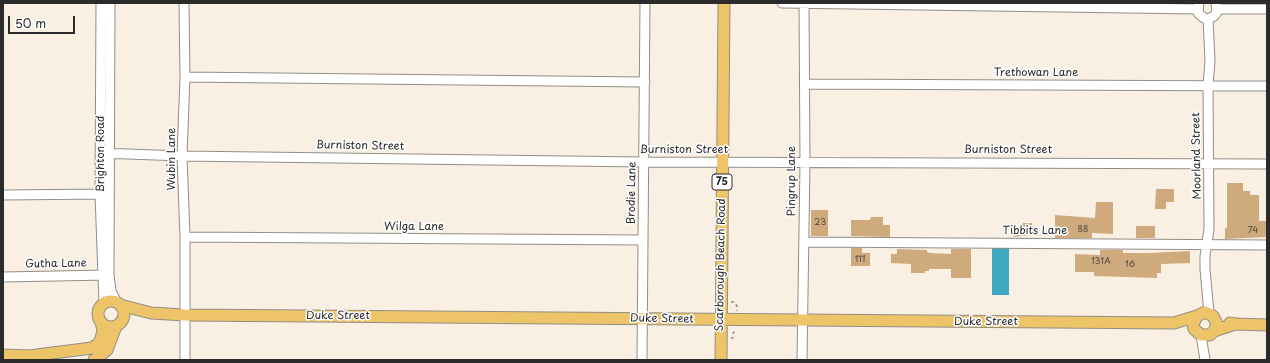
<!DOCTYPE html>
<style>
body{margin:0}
#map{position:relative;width:1270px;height:363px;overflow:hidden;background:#f9f0e3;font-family:"Playpen Sans",sans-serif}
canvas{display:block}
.frame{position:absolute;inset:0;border:4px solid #2b2b2b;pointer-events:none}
.scale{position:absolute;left:8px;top:16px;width:67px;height:18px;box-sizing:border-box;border:2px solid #2b2b2b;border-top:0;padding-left:5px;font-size:12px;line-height:14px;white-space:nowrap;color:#2b2b2b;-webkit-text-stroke:3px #fff;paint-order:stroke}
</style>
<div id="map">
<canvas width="1270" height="363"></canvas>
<div class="frame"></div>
<div class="scale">50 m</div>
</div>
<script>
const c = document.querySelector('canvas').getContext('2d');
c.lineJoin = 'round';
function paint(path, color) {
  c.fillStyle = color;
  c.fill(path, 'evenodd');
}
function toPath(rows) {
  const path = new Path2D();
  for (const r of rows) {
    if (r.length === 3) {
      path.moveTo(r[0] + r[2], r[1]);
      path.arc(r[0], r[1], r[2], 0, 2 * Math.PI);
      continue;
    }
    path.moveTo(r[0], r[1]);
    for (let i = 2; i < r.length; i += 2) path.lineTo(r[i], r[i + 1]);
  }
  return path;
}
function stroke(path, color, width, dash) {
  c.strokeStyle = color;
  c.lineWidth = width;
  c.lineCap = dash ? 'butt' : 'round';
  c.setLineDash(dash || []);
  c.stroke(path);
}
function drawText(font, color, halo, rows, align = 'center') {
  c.font = font + ' "Playpen Sans",sans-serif';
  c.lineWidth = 3;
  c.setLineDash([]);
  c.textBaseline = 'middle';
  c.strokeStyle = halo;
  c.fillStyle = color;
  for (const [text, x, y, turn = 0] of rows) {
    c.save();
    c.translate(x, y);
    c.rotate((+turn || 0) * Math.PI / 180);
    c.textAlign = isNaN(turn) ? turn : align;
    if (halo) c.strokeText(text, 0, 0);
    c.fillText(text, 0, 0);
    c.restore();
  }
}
const water = toPath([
 [992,247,1009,247,1009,295,992,295]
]);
const building = toPath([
 [1227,183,1243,183,1243,191,1250,191,1250,195,1259,195,1259,221,1267,221,1267,237,1225,239,1225,228,1227,228],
 [1156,189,1174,189,1174,202,1166,202,1166,209,1155,209],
 [1096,202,1113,202,1113,234,1092,233,1092,238,1055,238,1055,215,1095,218],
 [811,210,828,210,828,236,811,236],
 [871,217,883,217,883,225,890,225,890,237,851,236,851,220,870,220],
 [1023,223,1032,223,1032,235,1014,237,1013,229,1020,228],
 [1136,226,1155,226,1155,238,1136,238],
 [851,248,862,248,862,253,870,253,870,266,851,266],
 [897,249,927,250,927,252,930,253,951,254,951,249,971,249,971,278,951,278,951,269,929,269,929,271,925,271,925,273,911,273,911,264,891,263,891,254,897,254],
 [1100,250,1123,250,1123,253,1149,253,1190,251,1190,263,1161,264,1161,273,1157,273,1157,278,1094,276,1094,272,1075,272,1075,254,1100,255]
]);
const path = toPath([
 [731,302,734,302,737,306,737,311],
 [731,338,733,338,733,333,737,330]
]);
const minor = toPath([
 [101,3,100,194,104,304],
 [110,3,109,275,111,291,117,303],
 [184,3,185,77,182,156,185,237,185,360],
 [782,3,1197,9],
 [1199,3,1198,13,1204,18,1208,19,1214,16,1217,12,1216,4],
 [1218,9,1267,9],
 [1208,19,1210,60,1208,86,1209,229,1205,256,1205,269,1209,313],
 [185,77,645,82],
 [805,84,1267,86],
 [100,153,182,156,644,162,1267,164],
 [3,195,105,194],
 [185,237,643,240],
 [804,242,1267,245],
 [3,277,108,275],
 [1201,335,1205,360],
 [642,360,645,3],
 [802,360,805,162,804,3]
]);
const major = toPath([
 [111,314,13],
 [120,305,151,313,185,315,1174,323,1197,316],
 [1230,323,1235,324,1267,325],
 [1214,331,1217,324,1213,316,1205,312,1197,316,1193,324,1194,329,1201,335,1210,335,1214,331,1235,324],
 [3,355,29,356,92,348,98,344,101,339,103,330,101,322],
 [94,360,107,350,116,326],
 [721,360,724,3]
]);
const numberNames = [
 ["23",820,223],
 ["88",1083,230],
 ["74",1253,231],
 ["111",860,260],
 ["131A",1101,262],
 ["16",1130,265]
];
const shields = [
 [722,182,20]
];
const shieldNames = [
 ["75",722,182]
];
const streetNames = [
 ["Trethowan Lane",1036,73],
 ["Burniston Street",360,146,1],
 ["Burniston Street",684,150],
 ["Burniston Street",1008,150],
 ["Brighton Road",101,154,-90],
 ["Moorland Street",1197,156,-91],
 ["Wubin Lane",172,159,-90],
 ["Pingrup Lane",792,181,-90],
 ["Brodie Lane",632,193,-89],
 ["Wilga Lane",414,227],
 ["Tibbits Lane",1035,231],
 ["Gutha Lane",56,264,-1],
 ["Scarborough Beach Road",721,265,-89],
 ["Duke Street",338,316],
 ["Duke Street",662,319,1],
 ["Duke Street",986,322]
];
paint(water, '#40a8c0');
paint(building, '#ceaa7d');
stroke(minor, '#928e87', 11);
stroke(major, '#928e87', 13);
stroke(path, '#928e87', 1.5, [3, 3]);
stroke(minor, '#fff', 9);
stroke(major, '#eec469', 11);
drawText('9px', '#544b40', null, numberNames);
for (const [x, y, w] of shields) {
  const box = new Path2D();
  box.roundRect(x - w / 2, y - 8, w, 16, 3);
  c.fillStyle = '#fff';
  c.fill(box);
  stroke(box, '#2b2b2b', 1);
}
drawText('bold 10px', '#2b2b2b', null, shieldNames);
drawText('11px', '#2b2b2b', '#fff', streetNames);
</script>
